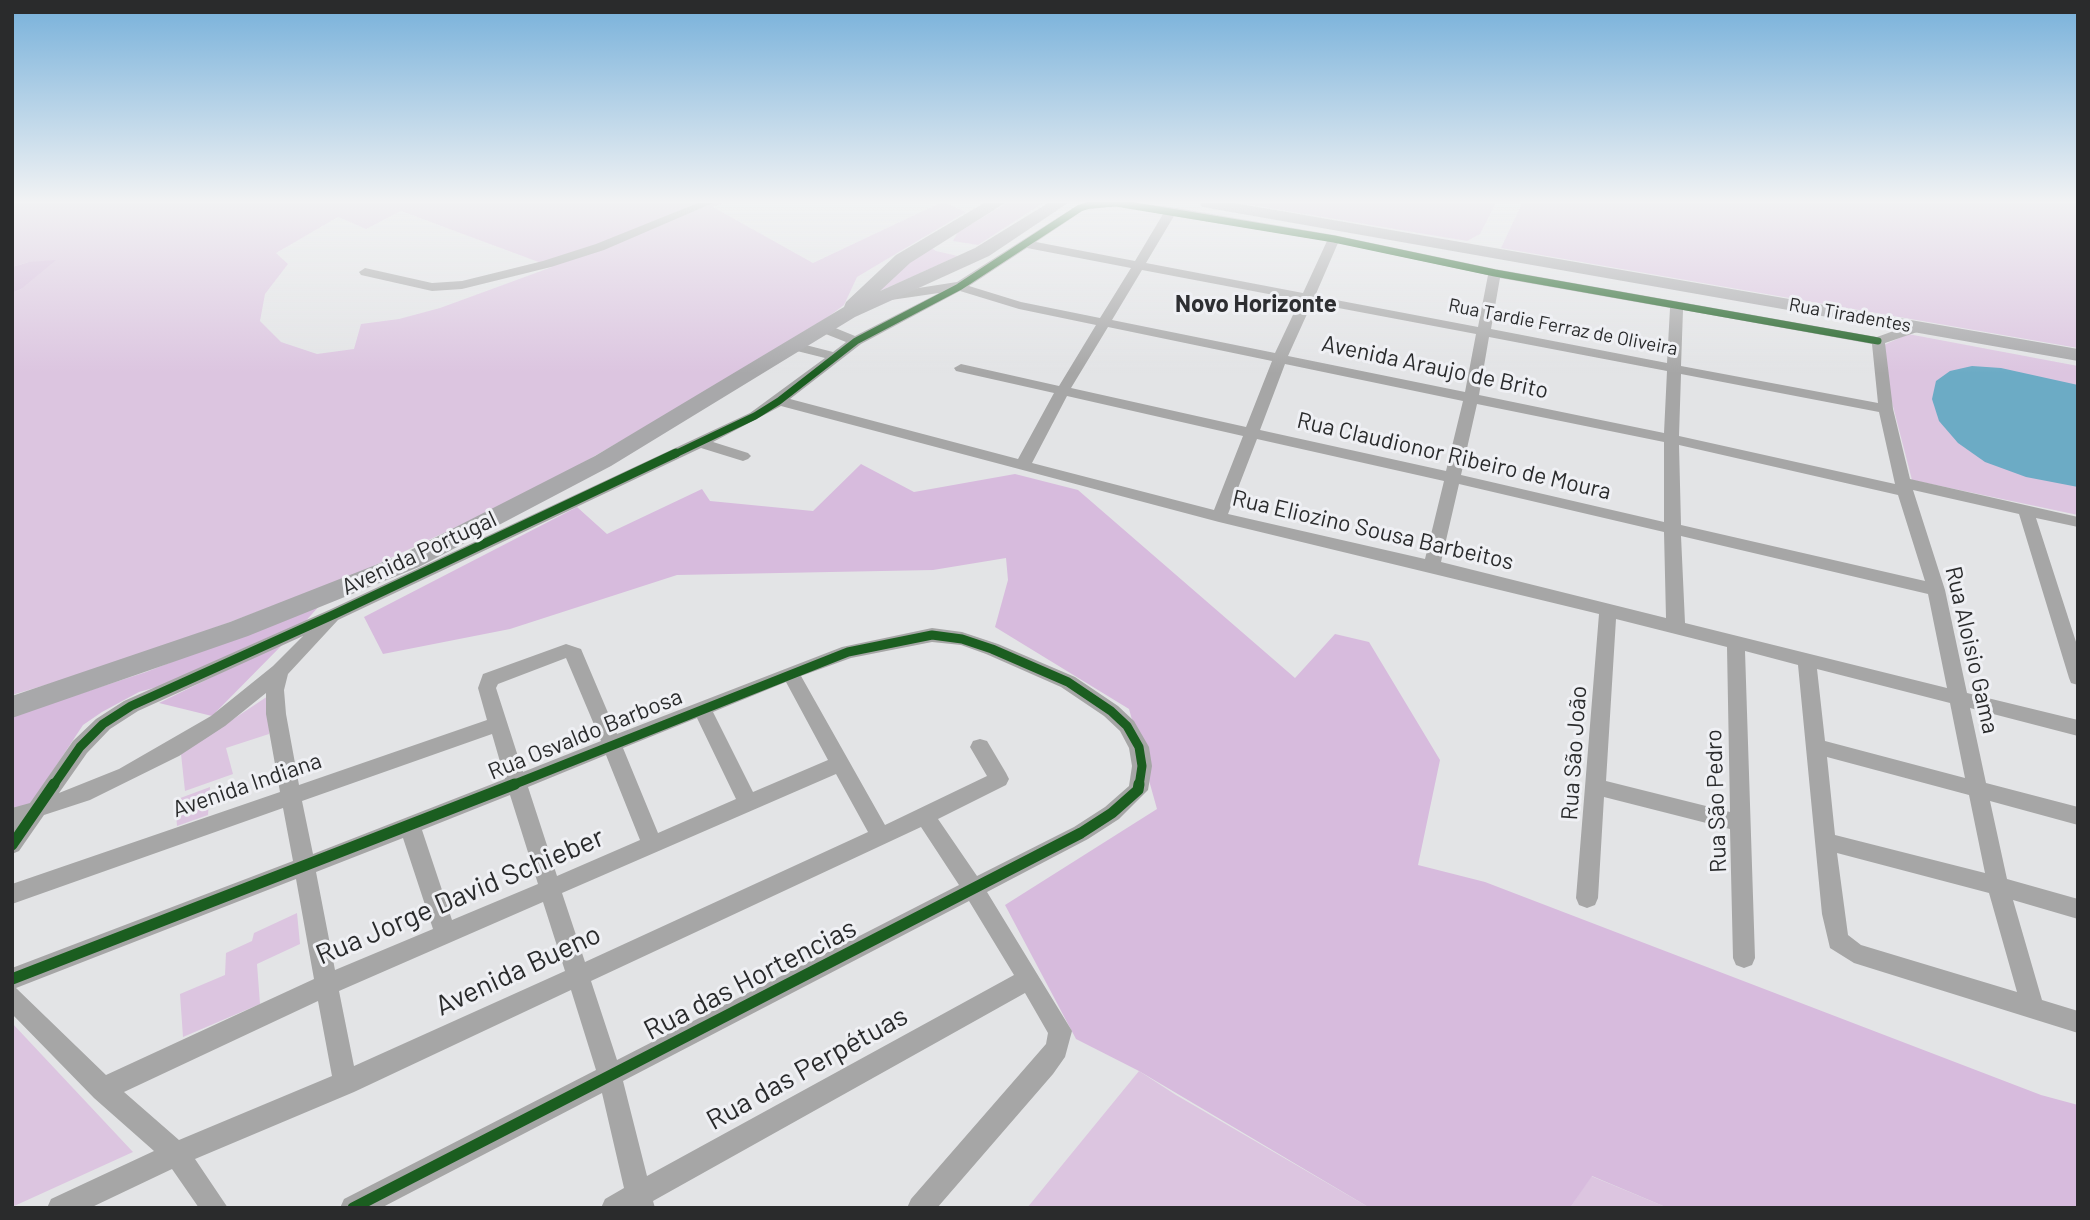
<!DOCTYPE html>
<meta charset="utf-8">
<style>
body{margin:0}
#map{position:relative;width:2090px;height:1220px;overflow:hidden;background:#e3e4e6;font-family:Barlow,sans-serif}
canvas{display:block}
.frame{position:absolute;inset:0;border:14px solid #2a2b2c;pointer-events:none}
</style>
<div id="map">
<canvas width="2090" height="1220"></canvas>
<div class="frame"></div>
</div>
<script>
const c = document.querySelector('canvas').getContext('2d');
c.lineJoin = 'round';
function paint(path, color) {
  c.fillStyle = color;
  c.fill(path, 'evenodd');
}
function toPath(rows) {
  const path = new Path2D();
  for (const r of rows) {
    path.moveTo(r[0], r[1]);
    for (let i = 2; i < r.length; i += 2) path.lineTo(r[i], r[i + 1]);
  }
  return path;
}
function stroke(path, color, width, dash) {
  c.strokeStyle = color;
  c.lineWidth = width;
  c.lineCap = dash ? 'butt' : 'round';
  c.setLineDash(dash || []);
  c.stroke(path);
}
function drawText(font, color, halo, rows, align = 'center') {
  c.font = font + ' Barlow,sans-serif';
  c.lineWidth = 6;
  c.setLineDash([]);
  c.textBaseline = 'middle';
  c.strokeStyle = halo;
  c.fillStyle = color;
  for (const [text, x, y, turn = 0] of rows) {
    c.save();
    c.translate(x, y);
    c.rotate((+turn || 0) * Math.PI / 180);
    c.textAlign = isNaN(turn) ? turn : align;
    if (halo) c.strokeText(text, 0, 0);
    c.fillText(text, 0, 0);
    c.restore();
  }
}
const green = toPath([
 [12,203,723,203,713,207,813,263,940,203,946,203,966,212,857,277,844,305,828,317,725,381,539,488,350,577,129,660,12,695,12,293,21,289,29,262,12,267],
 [401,211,552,267,440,308,399,319,361,324,354,349,317,354,281,342,260,321,265,294,288,264,276,253,338,217,366,229],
 [1007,203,1043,203,978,245,953,241,958,232],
 [1239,203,1238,203,1496,203,1480,234,1467,241],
 [1522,203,2078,203,2078,348,1501,248],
 [929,246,936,251,958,256,869,296],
 [1908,334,2078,366,2078,515,1912,480,1888,387,1884,345],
 [271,694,269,734,226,748,233,774,185,791,181,754],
 [210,787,208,815,177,826,175,800],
 [297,913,300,944,257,964,260,1004,183,1037,180,994,225,975,226,953,252,941,254,933],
 [12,1023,133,1152,12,1207],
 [1139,1071,1176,1095,1370,1208,1027,1208],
 [1591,1176,1668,1208,1570,1208]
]);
const forest = toPath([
 [56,260,21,289,12,293,12,267,29,262],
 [861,464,914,492,1015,474,1078,490,1295,678,1335,634,1369,642,1440,760,1418,865,1485,882,2041,1095,2078,1105,2078,1208,1668,1208,1592,1176,1570,1208,1370,1208,1139,1071,1076,1039,1005,905,1157,809,1129,709,995,627,1008,580,1006,558,933,570,677,575,510,629,383,654,364,617,577,507,607,534,702,489,710,501,813,511],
 [321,604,303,624,164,685,139,692,102,712,83,725,31,804,12,811,12,716,146,672],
 [286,641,212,716,159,703]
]);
const water = toPath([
 [1972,366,2001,368,2078,385,2078,487,2026,477,1985,462,1958,443,1939,421,1932,399,1936,381,1950,371]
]);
const street = toPath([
 [698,203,713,203,604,250,551,267,462,289,432,291,361,275,359,272,365,268,432,283,462,281,543,261,596,244,698,203],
 [1086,203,1134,203,1171,207,1334,235,1495,269,1877,337,1913,324,1923,324,1923,330,1885,343,1893,409,1910,479,2078,517,2078,527,2036,518,2078,648,2078,685,2071,683,2069,678,2019,514,1913,490,1945,590,1967,693,2078,720,2078,736,1970,708,1986,783,2078,807,2078,825,1990,801,2007,879,2078,899,2078,919,2013,900,2042,1000,2078,1011,2078,1033,1854,963,1830,948,1822,914,1798,665,1745,651,1755,958,1752,965,1744,968,1736,965,1733,958,1730,829,1604,797,1598,898,1595,905,1587,908,1579,905,1576,898,1599,614,1219,522,781,406,713,442,748,453,751,456,748,459,743,461,701,448,338,620,288,674,284,690,286,714,299,785,487,720,478,688,483,674,566,644,581,649,617,734,842,647,932,628,962,632,998,644,1075,677,1118,706,1134,721,1149,747,1152,766,1148,790,1119,819,1088,839,987,892,1072,1031,1065,1057,1053,1074,937,1208,907,1208,911,1199,1046,1044,1048,1033,1025,993,653,1201,655,1208,601,1208,605,1199,624,1188,602,1093,381,1208,340,1208,344,1199,596,1070,571,990,354,1092,195,1159,228,1208,199,1208,172,1169,90,1208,47,1208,51,1199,154,1151,94,1098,12,1014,12,968,293,861,283,808,12,904,12,884,280,792,266,714,266,693,225,726,179,756,90,800,44,815,19,851,12,854,12,808,30,803,73,741,96,719,124,701,329,610,750,413,825,358,789,349,789,343,794,342,833,352,846,342,818,331,818,325,828,325,855,336,939,293,891,300,886,299,886,293,957,282,1076,206,1086,203],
 [1116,206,1163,214,1135,261,1036,242,1084,210,1116,206],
 [1174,216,1327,241,1303,293,1146,263,1174,216],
 [1338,243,1488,275,1478,327,1315,296,1338,243],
 [1027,248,1131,268,1100,318,1021,302,969,286,1027,248],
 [1142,270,1300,300,1275,353,1112,320,1142,270],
 [1500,278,1670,308,1667,363,1491,329,1500,278],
 [960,291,1019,309,1096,325,1059,386,961,364,954,368,956,371,1054,393,1018,459,790,399,861,344,960,291],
 [1312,303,1476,334,1465,392,1288,356,1312,303],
 [1683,310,1872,344,1878,403,1681,366,1683,310],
 [1108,327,1272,361,1246,427,1071,388,1108,327],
 [1489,337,1667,371,1664,433,1479,395,1489,337],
 [1285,364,1463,401,1446,471,1260,430,1285,364],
 [1681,374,1879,412,1895,484,1679,436,1681,374],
 [1067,396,1243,436,1214,510,1032,463,1067,396],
 [1477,404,1664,442,1664,522,1461,475,1477,404],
 [1257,439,1444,481,1425,559,1228,514,1257,439],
 [1679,445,1898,495,1925,581,1681,525,1679,445],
 [1459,484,1664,532,1666,618,1441,562,1459,484],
 [1681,536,1928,594,1947,688,1685,623,1681,536],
 [1616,619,1727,647,1730,812,1606,781,1616,619],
 [303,636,273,666,211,716,119,769,59,793,87,753,110,729,138,711,303,636],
 [932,642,961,645,986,654,1061,687,1104,716,1120,731,1129,748,1132,766,1129,786,1105,807,1074,827,977,876,938,819,1006,785,1009,779,1006,773,987,741,980,739,973,741,970,747,987,776,885,825,801,676,851,658,932,642],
 [566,658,601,741,523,772,496,688,498,684,566,658],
 [1817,669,1950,703,1965,778,1825,741,1817,669],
 [786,682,828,760,753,792,713,712,786,682],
 [697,718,736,799,658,833,623,748,697,718],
 [492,734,505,779,313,854,302,801,492,734],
 [606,755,640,840,557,876,528,787,606,755],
 [1827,757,1969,795,1985,873,1835,835,1827,757],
 [836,774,868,832,585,962,562,893,836,774],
 [510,795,538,884,452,920,422,830,510,795],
 [921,827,959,885,617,1060,591,981,921,827],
 [403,838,433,929,335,970,316,872,403,838],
 [1837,853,1989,893,2017,992,1861,945,1848,935,1837,853],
 [296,879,314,979,106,1075,16,988,296,879],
 [969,901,1014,975,647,1176,623,1081,969,901],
 [543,902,565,971,354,1066,339,991,543,902],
 [318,1001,332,1076,179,1140,124,1092,318,1001]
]);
const primary = toPath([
 [984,203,1005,203,910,263,880,291,975,248,1048,203,1068,203,989,256,855,317,611,466,419,567,248,636,12,718,12,696,230,622,401,555,595,456,844,307,846,302,896,255,984,203],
 [1200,203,1235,203,2078,349,2078,361,1208,208,1202,207,1200,203]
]);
const cyclewayFar2 = toPath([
 [673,455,755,416,779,401,856,341,959,287,1080,208,1090,205,1116,203,1334,239,1495,273,1878,341]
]);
const cyclewayFar1 = toPath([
 [53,786,80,747,103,724,131,706,335,614,676,453],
 [510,786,848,652,932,635,962,639,992,649,1068,682,1111,711,1127,726,1139,747,1142,766,1139,786]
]);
const cycleway = toPath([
 [12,845,54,784],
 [12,979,515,784],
 [353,1208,1081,833,1112,813,1138,790,1139,784]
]);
const farStreetnames = [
 ["Rua Tiradentes",1850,315,10],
 ["Rua Tardie Ferraz de Oliveira",1563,327,11]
];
const streetNames = [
 ["Avenida Araujo de Brito",1435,367,12],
 ["Rua Claudionor Ribeiro de Moura",1454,456,13],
 ["Rua Eliozino Sousa Barbeitos",1373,530,13],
 ["Avenida Portugal",419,553,-25],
 ["Rua Aloisio Gama",1972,650,77],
 ["Rua Osvaldo Barbosa",585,734,-22],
 ["Rua São João",1574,753,-86],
 ["Avenida Indiana",247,785,-19],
 ["Rua São Pedro",1716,801,-92]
];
const farDistrictnames = [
 ["Novo Horizonte",1256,304]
];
const nearStreetnames = [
 ["Rua Jorge David Schieber",460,896,-23],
 ["Avenida Bueno",518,970,-25],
 ["Rua das Hortencias",750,979,-27],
 ["Rua das Perpétuas",807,1068,-29]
];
paint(green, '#dcc5e0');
paint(forest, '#d7bbdd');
paint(water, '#6cabc5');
paint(street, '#a6a6a6');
paint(primary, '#a8a8aa');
stroke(cyclewayFar2, '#1b5e20', 7);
stroke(cyclewayFar1, '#1b5e20', 9);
stroke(cycleway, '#1b5e20', 11);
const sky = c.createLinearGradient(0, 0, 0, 373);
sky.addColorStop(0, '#76b0da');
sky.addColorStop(0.54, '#f2f3f4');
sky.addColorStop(1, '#f2f3f400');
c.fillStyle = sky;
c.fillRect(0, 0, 2090, 373);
drawText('19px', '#2a2b2c', '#eff0f4', farStreetnames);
drawText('23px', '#2a2b2c', '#eff0f4', streetNames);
drawText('bold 24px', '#2e2f32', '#eff0f4', farDistrictnames);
drawText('28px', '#2a2b2c', '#eff0f4', nearStreetnames);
</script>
